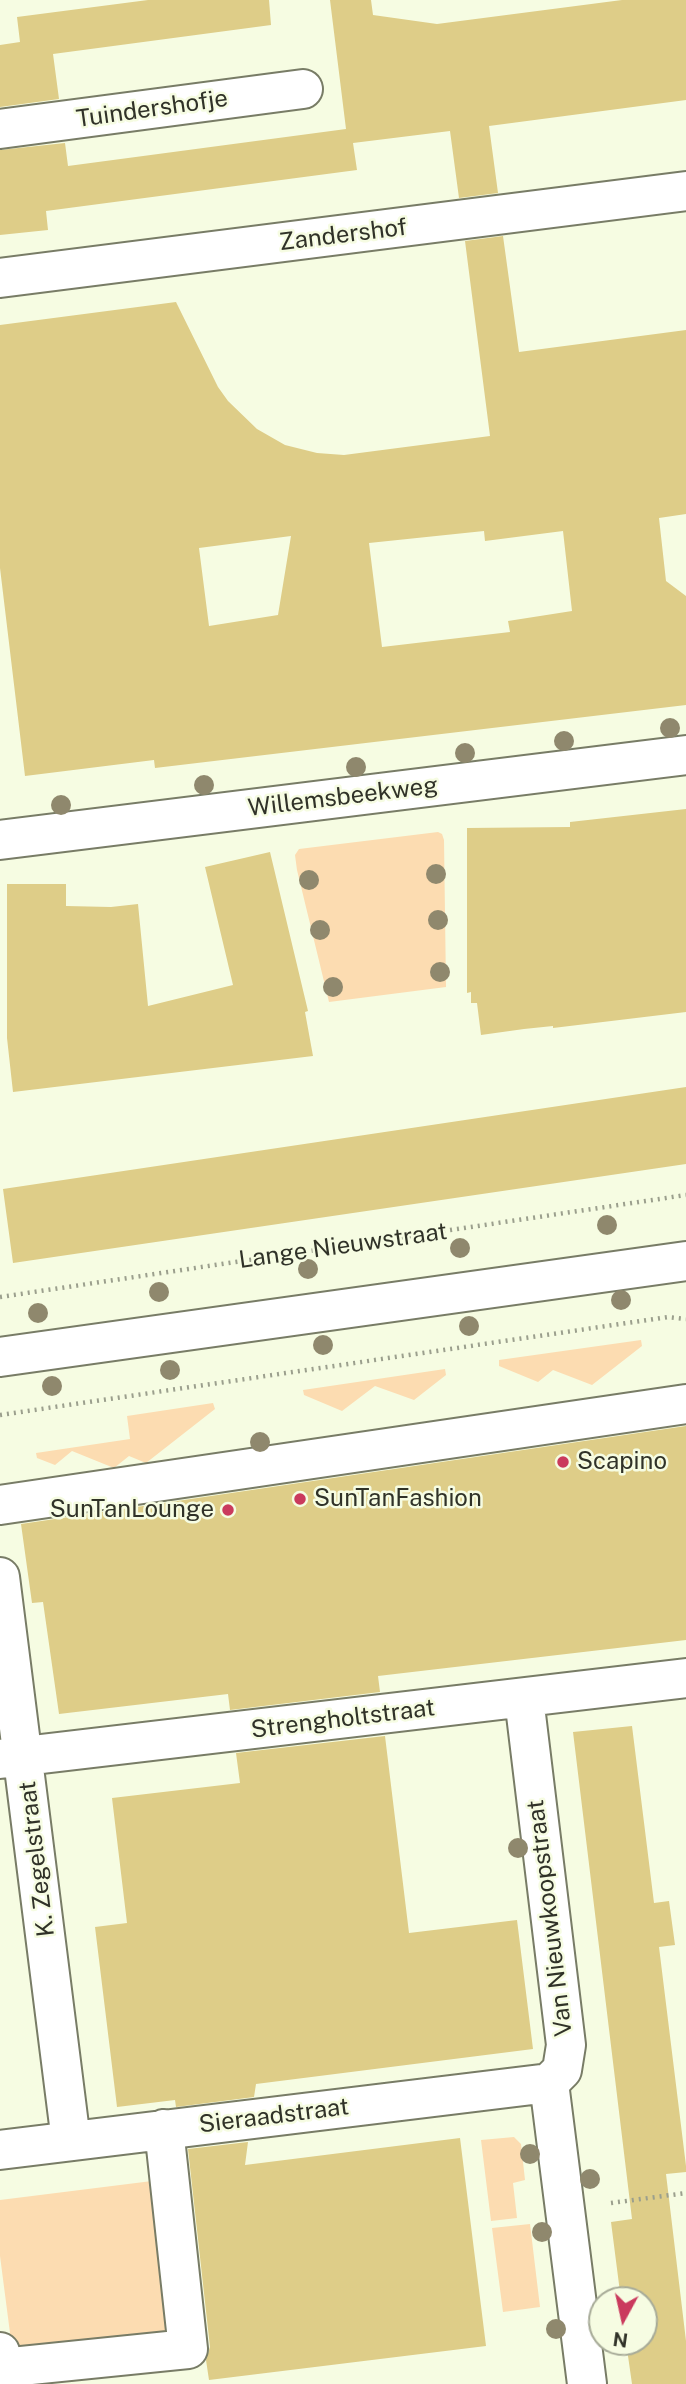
<!DOCTYPE html>
<style>
body{margin:0}
#map{position:relative;width:686px;height:2384px;overflow:hidden;background:#f6fce2;font-family:"Public Sans",sans-serif}
canvas{display:block}
.north{position:absolute;left:588px;top:2286px;width:70px;height:70px;box-sizing:border-box;background:#f6fce2;border:2px solid #a7ab98;border-radius:50%;rotate:188deg;font-size:19px;font-weight:700;line-height:28px;text-align:center;color:#303228}
.north::after{content:'';display:block;margin:auto;width:24px;height:32px;background:#ca3a5d;clip-path:polygon(50% 0,100% 100%,50% 72%,0 100%)}
</style>
<div id="map">
<canvas width="686" height="2384"></canvas>
<div class="north">N</div>
</div>
<script>
const c = document.querySelector('canvas').getContext('2d');
c.lineJoin = 'round';
function paint(path, color) {
  c.fillStyle = color;
  c.fill(path, 'evenodd');
}
function toPath(rows) {
  const path = new Path2D();
  for (const r of rows) {
    path.moveTo(r[0], r[1]);
    for (let i = 2; i < r.length; i += 2) path.lineTo(r[i], r[i + 1]);
  }
  return path;
}
function stroke(path, color, width, dash) {
  c.strokeStyle = color;
  c.lineWidth = width;
  c.lineCap = dash ? 'butt' : 'round';
  c.setLineDash(dash || []);
  c.stroke(path);
}
function drawText(font, color, halo, rows, align = 'center') {
  c.font = font + ' "Public Sans",sans-serif';
  c.lineWidth = 5;
  c.setLineDash([]);
  c.textBaseline = 'middle';
  c.strokeStyle = halo;
  c.fillStyle = color;
  for (const [text, x, y, turn = 0] of rows) {
    c.save();
    c.translate(x, y);
    c.rotate((+turn || 0) * Math.PI / 180);
    c.textAlign = isNaN(turn) ? turn : align;
    if (halo) c.strokeText(text, 0, 0);
    c.fillText(text, 0, 0);
    c.restore();
  }
}
const green = toPath([
 [438,832,442,834,444,840,446,987,329,1002,297,870,295,855,299,849],
 [641,1340,642,1346,592,1385,553,1370,538,1382,499,1366,499,1360],
 [445,1369,446,1375,414,1400,375,1386,342,1411,304,1395,303,1390],
 [213,1403,215,1409,146,1463,129,1456,114,1468,72,1451,55,1465,37,1458,36,1453,130,1439,127,1416],
 [514,2137,521,2144,525,2180,513,2183,517,2218,491,2221,481,2140],
 [160,2180,181,2341,13,2356,0,2256,0,2200],
 [530,2224,540,2307,503,2312,492,2228]
]);
const building = toPath([
 [148,0,269,0,271,25,53,54,59,99,0,107,0,45,20,42,17,17],
 [330,0,371,0,373,15,437,24,622,0,686,0,686,100,489,126,498,193,459,198,450,131,353,143,357,170,46,211,48,230,0,235,0,150,65,143,68,166,346,129],
 [503,236,519,352,686,330,686,514,659,518,666,581,686,596,686,705,155,768,154,760,25,776,0,568,0,325,176,302,218,387,228,401,257,429,285,445,317,453,344,455,490,436,465,241],
 [484,531,485,541,563,531,572,611,508,621,510,632,382,647,369,543],
 [291,536,278,615,209,626,199,548],
 [686,809,686,1012,553,1028,553,1026,524,1029,481,1035,477,1003,471,1003,471,992,467,993,467,828,570,827,570,822],
 [270,852,308,1011,305,1012,313,1056,13,1092,7,1038,7,884,66,884,66,906,111,907,138,904,148,1006,233,985,205,867],
 [686,1087,686,1164,13,1263,3,1189],
 [686,1426,686,1640,378,1676,380,1692,230,1710,228,1694,59,1714,43,1602,32,1603,21,1524],
 [632,1726,654,1903,669,1901,675,1945,659,1947,686,2166,686,2172,666,2174,686,2341,686,2384,632,2384,626,2342,644,2342,644,2300,621,2300,611,2222,632,2219,573,1732],
 [385,1736,409,1933,517,1920,533,2049,256,2084,254,2097,176,2107,175,2100,117,2107,95,1927,127,1923,112,1798,240,1783,236,1753],
 [460,2138,486,2346,209,2380,206,2360,210,2347,188,2149,248,2142,245,2165]
]);
const path = toPath([
 [0,1297,686,1195],
 [0,1415,668,1317,686,1319],
 [611,2203,686,2193]
]);
const street = toPath([
 [0,129,303,89],
 [0,278,686,191],
 [0,840,686,755],
 [0,1505,686,1404],
 [0,1577,71,2141],
 [524,1698,566,2045,562,2070,549,2083],
 [0,1759,686,1678],
 [549,2083,587,2384],
 [0,2150,549,2083],
 [0,2352,2,2368,188,2349,164,2129]
]);
const secondary = toPath([
 [0,1357,686,1261]
]);
const trees = [
 [670,728],
 [564,741],
 [465,753],
 [356,767],
 [204,785],
 [61,805],
 [436,874],
 [309,880],
 [438,920],
 [320,930],
 [440,972],
 [333,987],
 [607,1225],
 [460,1248],
 [308,1269],
 [159,1292],
 [621,1300],
 [38,1313],
 [469,1326],
 [323,1345],
 [170,1370],
 [52,1386],
 [260,1442],
 [518,1848],
 [530,2154],
 [590,2179],
 [542,2232],
 [556,2329]
];
const markers = [
 [563,1462,7,"#ca3a5d"],
 [300,1499,7,"#ca3a5d"],
 [228,1510,7,"#ca3a5d"]
];
const streetNames = [
 ["Tuindershofje",152,109,-8],
 ["Zandershof",343,235,-7],
 ["Willemsbeekweg",343,797,-7],
 ["Lange Nieuwstraat",343,1246,-8],
 ["Strengholtstraat",343,1719,-7],
 ["K. Zegelstraat",37,1859,-97],
 ["Van Nieuwkoopstraat",550,1918,-97],
 ["Sieraadstraat",274,2116,-7]
];
const poiNames = [
 ["Scapino",577,1462],
 ["SunTanFashion",314,1499],
 ["SunTanLounge",214,1510,"right"]
];
paint(green, '#fcdcb1');
paint(building, '#decd88');
stroke(street, '#787c66', 42);
stroke(secondary, '#787c66', 42);
stroke(path, '#9b9f8d', 4.5, [2, 5]);
stroke(street, '#fff', 38);
stroke(secondary, '#fff', 38);
c.fillStyle = '#8f886d';
for (const [x, y] of trees) {
  c.beginPath();
  c.arc(x, y, 10, 0, 2 * Math.PI);
  c.fill();
}
for (const [x, y, r, color] of markers) {
  const dot = new Path2D();
  dot.arc(x, y, r, 0, 2 * Math.PI);
  c.fillStyle = color;
  c.fill(dot);
  stroke(dot, '#f6fce2', 2.5);
}
drawText('24px', '#303228', '#f6fce2', streetNames);
drawText('24px', '#303228', '#f6fce2', poiNames, 'left');
</script>
